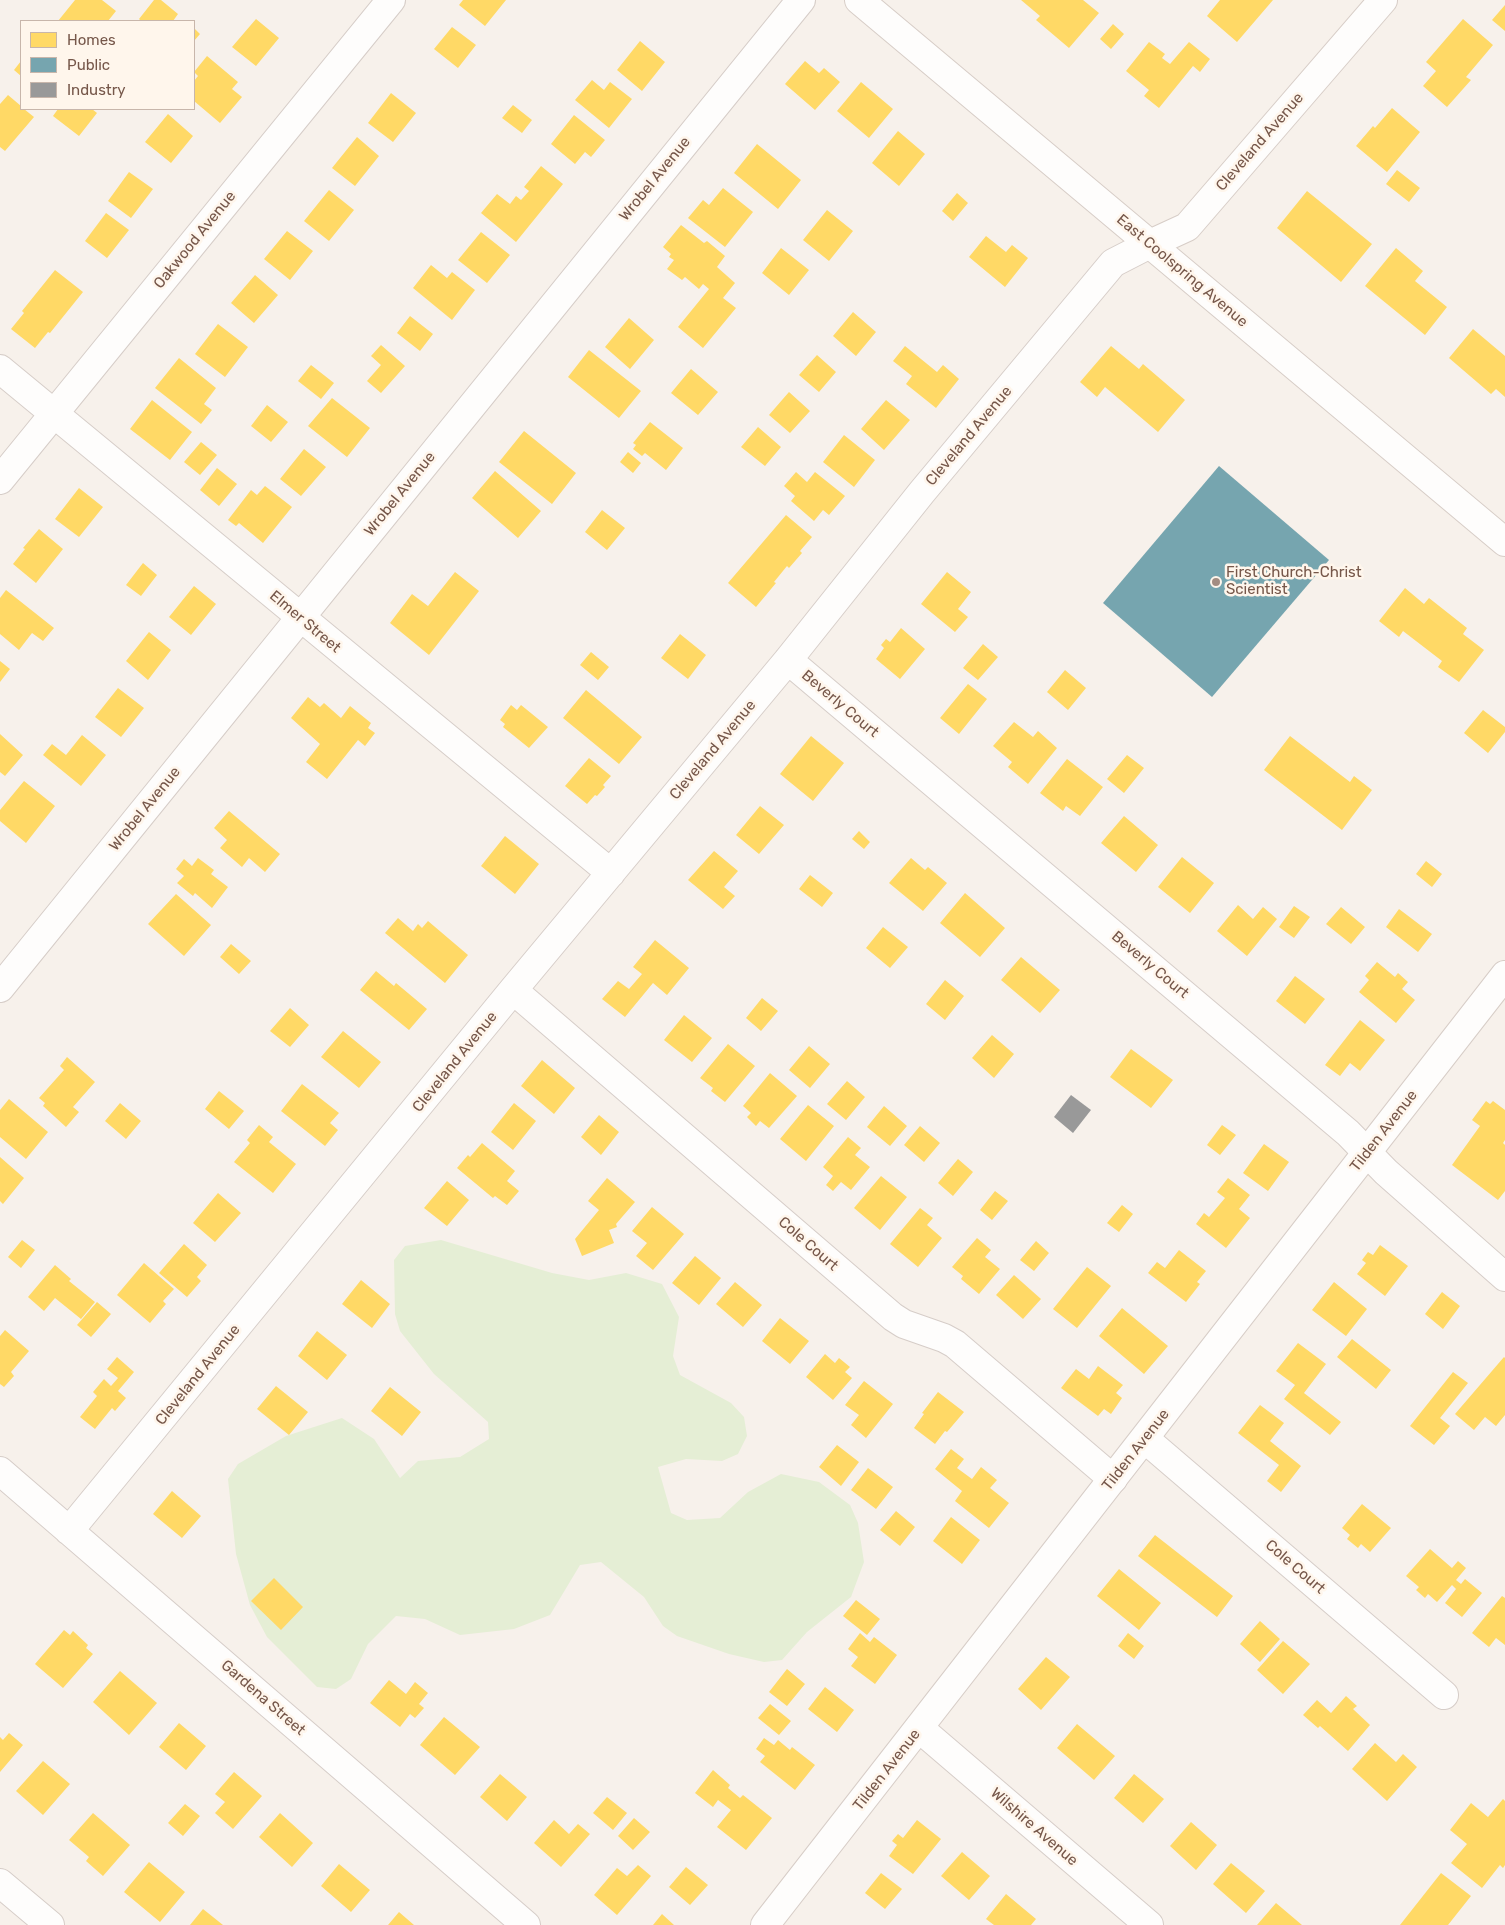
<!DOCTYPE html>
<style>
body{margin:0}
#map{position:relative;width:1505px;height:1925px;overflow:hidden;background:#f7f1eb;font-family:Rubik,sans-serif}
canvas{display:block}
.legend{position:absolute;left:20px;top:20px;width:175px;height:90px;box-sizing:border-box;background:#fff6ec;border:1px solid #c8b6ab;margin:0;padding:6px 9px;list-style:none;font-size:15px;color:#76574a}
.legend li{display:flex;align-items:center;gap:10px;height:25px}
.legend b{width:25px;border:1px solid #c8b6ab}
</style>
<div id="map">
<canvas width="1505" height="1925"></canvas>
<ul class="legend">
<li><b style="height:14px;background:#ffd966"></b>Homes</li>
<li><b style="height:14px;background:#76a5af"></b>Public</li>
<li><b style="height:14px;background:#999"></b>Industry</li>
</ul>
</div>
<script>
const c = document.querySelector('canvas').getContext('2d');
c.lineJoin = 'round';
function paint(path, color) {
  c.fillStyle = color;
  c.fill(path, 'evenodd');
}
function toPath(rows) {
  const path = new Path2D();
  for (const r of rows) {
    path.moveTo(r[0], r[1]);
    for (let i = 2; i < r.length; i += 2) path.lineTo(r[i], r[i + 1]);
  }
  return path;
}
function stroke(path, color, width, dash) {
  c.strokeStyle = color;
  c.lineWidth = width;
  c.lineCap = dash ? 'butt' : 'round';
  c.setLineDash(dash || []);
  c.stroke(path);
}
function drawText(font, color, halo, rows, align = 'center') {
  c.font = font + ' Rubik,sans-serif';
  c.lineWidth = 5;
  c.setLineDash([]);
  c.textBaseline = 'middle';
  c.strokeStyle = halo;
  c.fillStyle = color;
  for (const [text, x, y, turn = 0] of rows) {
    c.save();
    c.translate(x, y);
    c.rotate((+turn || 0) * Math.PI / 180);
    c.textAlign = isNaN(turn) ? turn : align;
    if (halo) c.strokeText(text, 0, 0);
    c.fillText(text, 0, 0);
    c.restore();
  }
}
const green = toPath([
 [441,1240,552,1273,589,1280,626,1273,662,1284,679,1317,673,1356,680,1375,731,1403,744,1417,747,1436,738,1454,722,1461,686,1459,658,1467,671,1513,687,1520,720,1518,748,1492,781,1474,819,1482,850,1505,858,1523,864,1562,851,1597,807,1632,782,1660,764,1662,729,1654,677,1636,663,1626,644,1597,601,1562,580,1565,550,1615,514,1629,460,1635,425,1619,396,1616,368,1644,351,1679,336,1689,317,1687,267,1637,250,1605,236,1554,228,1479,238,1464,286,1436,342,1418,374,1439,400,1478,418,1461,460,1457,489,1439,488,1422,434,1374,400,1331,395,1314,394,1260,405,1246]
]);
const homes = toPath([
 [75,0,102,0,116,11,108,21,58,21],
 [154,0,161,0,178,14,173,21,141,21,139,19],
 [463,0,506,0,485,26,459,5],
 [1021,0,1083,0,1099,13,1069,48,1036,20,1040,16],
 [1220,0,1273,0,1237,42,1207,16],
 [1505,5,1505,31,1492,20],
 [256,19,279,38,256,66,232,47],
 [1463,19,1493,45,1466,77,1471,80,1447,107,1423,86,1436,71,1426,62],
 [1113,24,1124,34,1111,49,1100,39],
 [452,27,476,45,458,68,434,49],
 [194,28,200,34,194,41],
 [640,41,665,62,642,91,617,70],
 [1149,42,1165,54,1162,58,1170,64,1189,42,1210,59,1200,72,1193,66,1159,108,1144,96,1149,90,1126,71],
 [207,56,238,82,232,89,242,97,220,123,194,101,194,81,198,76,194,72],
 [21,61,21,76,14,70],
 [805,61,819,73,824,68,840,82,815,110,785,84],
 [592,80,604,90,610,82,632,99,609,128,575,100],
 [861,82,893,109,869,138,837,111],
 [391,93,416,113,393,142,368,123],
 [8,95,21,106,21,109,24,109,34,117,5,151,0,147,0,104],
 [513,105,532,120,522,133,502,118],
 [1392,108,1420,132,1387,172,1356,146,1373,126,1375,128],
 [58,109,92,109,97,113,79,136,53,116],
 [168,114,193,136,171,163,145,142],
 [574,115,605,140,591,157,585,152,575,164,551,144],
 [898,131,925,154,899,186,872,163],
 [357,137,379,156,355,186,332,168],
 [757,144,801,180,778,209,734,173],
 [541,166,563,184,516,242,481,213,497,194,510,204,516,196,521,200,529,191,524,187],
 [1397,170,1420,188,1409,202,1386,184],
 [129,172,153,189,131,218,108,201],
 [723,188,753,212,725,247,688,218,703,200,709,205],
 [329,190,354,210,329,241,304,221],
 [1307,191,1372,244,1341,282,1277,228],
 [957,193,968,203,953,221,942,211],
 [827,210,853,231,829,261,803,240],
 [106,213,129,230,107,258,85,241],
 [681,225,704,243,707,241,725,256,717,267,735,283,723,298,736,308,703,348,678,327,709,289,703,284,699,289,685,277,682,280,667,269,674,260,669,257,671,254,663,247],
 [287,231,313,251,290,280,264,259],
 [481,232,510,255,487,283,458,260],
 [986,236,1006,252,1012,245,1028,258,1005,287,969,257],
 [781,248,809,270,789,295,762,273],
 [1396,248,1423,271,1415,281,1447,307,1425,335,1365,286],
 [431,265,447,278,452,272,475,290,452,320,413,288],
 [55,270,83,292,50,333,48,332,35,348,11,329,24,313,22,311],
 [255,275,278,295,254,323,231,303],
 [853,312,876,332,856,356,833,336],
 [410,316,433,334,420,351,397,333],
 [629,318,654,340,630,369,605,347],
 [218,324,248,347,225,377,195,354],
 [1473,329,1505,356,1505,397,1496,389,1491,394,1449,358],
 [381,345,405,366,381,393,367,381,381,365,371,356],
 [905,346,937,372,943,365,959,379,936,408,906,384,912,376,893,361],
 [1111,346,1139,369,1143,364,1185,400,1158,432,1105,387,1097,397,1080,382],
 [589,350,641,391,619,418,568,377],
 [817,355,836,372,819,392,799,375],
 [179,358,216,388,204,404,212,410,201,424,155,388],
 [311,365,334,383,321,399,298,381],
 [691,369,718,392,698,415,671,393],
 [789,392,810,411,790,433,769,415],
 [332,398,370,428,347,457,308,426],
 [152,400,192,432,170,460,130,429],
 [886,400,910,420,884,450,861,429],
 [267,405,288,422,271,442,251,426],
 [650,422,683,448,666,470,645,453,642,456,633,449,636,445,633,443],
 [758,427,781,447,765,466,741,447],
 [524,431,576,473,552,504,499,462],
 [844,435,875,460,854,487,823,462],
 [201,442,217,455,200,475,184,462],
 [304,449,326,467,301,496,280,479],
 [628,452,641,463,633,473,620,462],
 [217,468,237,484,219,506,200,490],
 [495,471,541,511,518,538,472,498],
 [796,472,807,482,815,472,845,496,829,515,823,510,814,521,791,501,795,496,784,486],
 [265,486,292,507,263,543,239,523,236,526,228,520,251,490,257,495],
 [79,488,103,507,79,537,55,519],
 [602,510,625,528,607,550,585,532],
 [786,515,812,537,800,551,802,553,789,568,787,566,774,582,776,583,756,607,728,583],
 [39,529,63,549,36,583,13,564,25,549,23,548],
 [143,563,157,575,141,596,126,585],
 [455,572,479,591,429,655,390,623,412,594,428,606],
 [947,572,971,592,958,609,968,617,955,632,921,604],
 [194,586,216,604,191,635,169,617],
 [1405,588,1424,604,1429,598,1467,628,1463,634,1484,650,1459,682,1438,667,1442,661,1403,631,1399,637,1379,621],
 [6,590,54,628,43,641,32,633,19,650,0,634,0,598],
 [901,628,925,649,900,679,876,659,884,648,881,645,886,639,890,642],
 [149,632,171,650,148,680,126,661],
 [680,634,706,655,688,679,661,658],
 [983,644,998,657,978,680,963,668],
 [591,652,609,667,598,680,580,665],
 [0,661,10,669,0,682],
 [1065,670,1086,688,1068,710,1047,692],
 [968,684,987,699,959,734,940,718],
 [118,688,144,708,121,737,95,717],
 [586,690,642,737,619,764,563,718],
 [308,697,320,707,324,703,341,718,350,706,371,723,368,728,375,733,365,746,358,740,327,779,306,762,320,744,291,718],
 [511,705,517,710,521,705,548,727,529,748,503,727,505,724,500,720],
 [1483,710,1505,727,1505,732,1488,753,1464,733],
 [1014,722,1033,737,1038,731,1057,748,1028,784,1008,767,1012,762,993,746],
 [0,734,23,755,5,776,0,772],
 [82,735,106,755,81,786,43,755,52,744,66,755],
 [811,736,844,763,813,801,780,774],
 [1290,736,1350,782,1354,776,1372,790,1342,830,1264,770],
 [1127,755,1144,768,1124,793,1107,779],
 [589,758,611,776,603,785,605,787,597,796,595,795,587,804,565,786],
 [1067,759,1103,787,1080,816,1066,806,1063,811,1040,793],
 [24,781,55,806,26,843,0,821,0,810],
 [760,806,784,825,759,854,736,835],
 [229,811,280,854,265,872,249,858,242,867,220,848,227,840,214,828],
 [1124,816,1158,845,1136,872,1101,843],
 [859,831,870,842,864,849,852,839],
 [505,836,539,864,515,894,481,866],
 [714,851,738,871,724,887,735,896,723,909,688,880],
 [1182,857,1214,883,1190,913,1158,887],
 [198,858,214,870,211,874,228,887,212,908,195,893,193,896,177,883,184,876,176,869,184,859,192,866],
 [911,858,925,870,928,867,947,883,923,911,889,883],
 [1426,861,1442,874,1432,887,1416,874],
 [810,875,833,893,822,907,799,889],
 [965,893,1005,928,980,957,940,923],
 [176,894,211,925,184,956,148,924],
 [1238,905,1253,919,1263,907,1277,919,1247,956,1217,931],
 [1294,906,1310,917,1294,938,1279,927],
 [1341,907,1365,927,1351,944,1326,924],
 [1399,909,1432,934,1418,952,1386,927],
 [398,918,413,931,418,924,422,928,428,921,468,955,445,983,385,933],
 [883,927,908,947,890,968,866,948],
 [655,940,689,968,667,995,653,983,625,1017,602,999,618,981,629,989,642,974,633,967],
 [231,944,251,961,239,974,220,957],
 [1021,957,1060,990,1040,1013,1001,980],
 [1377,962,1395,977,1398,973,1408,982,1402,989,1415,1000,1396,1023,1359,992,1369,980,1365,976],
 [376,971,394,986,396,983,427,1009,409,1030,360,990],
 [1295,976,1325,999,1305,1024,1276,1001],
 [945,980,964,996,945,1020,926,1004],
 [762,998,778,1011,761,1031,746,1018],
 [290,1008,309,1025,290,1047,270,1031],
 [684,1015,712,1038,692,1062,664,1040],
 [1360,1020,1385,1040,1360,1071,1350,1063,1340,1076,1325,1065],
 [343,1031,381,1062,359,1088,321,1057],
 [992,1035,1014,1054,994,1078,972,1058],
 [728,1044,755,1066,725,1102,711,1091,713,1088,700,1078],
 [809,1046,830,1064,810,1088,789,1070],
 [1131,1049,1173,1080,1151,1108,1110,1077],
 [67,1057,95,1082,73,1107,79,1112,66,1127,43,1106,45,1103,39,1098,64,1070,60,1066],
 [542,1060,575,1088,554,1114,521,1086],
 [770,1073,797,1096,769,1128,760,1121,756,1126,747,1117,751,1113,743,1106],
 [847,1081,865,1097,846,1120,827,1104],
 [302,1084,339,1113,330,1123,338,1130,325,1146,281,1111],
 [219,1091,244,1111,229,1129,205,1109],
 [9,1099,48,1132,26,1159,0,1137,0,1110],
 [1486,1101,1490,1104,1493,1101,1505,1110,1505,1140,1503,1143,1505,1145,1505,1191,1498,1200,1452,1165,1480,1126,1472,1120],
 [120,1103,141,1121,126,1139,105,1121],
 [514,1103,536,1121,513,1150,491,1132],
 [808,1105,834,1126,806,1161,780,1139],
 [884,1106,907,1126,890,1146,867,1127],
 [599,1115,619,1132,601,1155,581,1137],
 [259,1125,273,1137,269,1142,296,1164,273,1193,234,1162,250,1143,247,1140],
 [1222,1125,1236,1135,1220,1155,1207,1145],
 [920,1126,940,1143,924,1162,904,1145],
 [848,1137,861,1148,855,1155,870,1167,851,1190,841,1182,833,1191,826,1185,833,1176,823,1167],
 [482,1143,515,1171,507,1181,519,1191,507,1205,495,1196,493,1198,457,1168,468,1155,470,1157],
 [1264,1144,1289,1162,1268,1191,1243,1173],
 [0,1157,24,1178,3,1204,0,1201],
 [958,1159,973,1172,953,1196,938,1183],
 [881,1176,907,1197,880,1230,854,1208],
 [607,1178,635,1202,616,1224,617,1227,609,1230,614,1243,582,1256,575,1239,599,1210,588,1201],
 [1228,1178,1250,1195,1239,1209,1250,1218,1226,1248,1196,1224,1204,1213,1209,1217,1225,1198,1217,1192],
 [447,1181,469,1200,447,1226,424,1208],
 [995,1191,1008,1201,992,1220,980,1210],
 [218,1193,241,1213,215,1242,193,1223],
 [1122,1205,1133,1214,1119,1232,1107,1223],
 [652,1207,684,1234,653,1270,636,1256,647,1243,632,1231],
 [920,1208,933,1218,927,1225,942,1238,918,1267,890,1244],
 [977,1238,991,1250,985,1257,1000,1269,979,1294,961,1279,963,1276,952,1267],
 [22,1240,35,1250,21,1268,8,1257],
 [1036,1241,1049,1253,1034,1271,1020,1260],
 [184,1244,207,1265,197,1277,201,1281,187,1297,159,1273],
 [1380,1245,1408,1266,1385,1296,1357,1274,1366,1263,1362,1260,1368,1252,1373,1255],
 [1179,1250,1206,1271,1197,1282,1200,1284,1186,1302,1148,1273,1157,1262,1165,1268],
 [695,1256,721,1278,699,1305,672,1283],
 [144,1263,174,1289,163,1301,166,1304,150,1323,117,1295],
 [55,1265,71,1279,69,1281,95,1302,81,1319,55,1298,44,1311,28,1297],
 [1087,1267,1111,1286,1077,1328,1053,1309],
 [1014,1275,1041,1299,1023,1319,996,1295],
 [361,1280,390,1304,372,1328,342,1304],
 [735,1282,762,1305,743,1327,716,1304],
 [1334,1282,1367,1309,1346,1336,1312,1310],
 [1442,1292,1460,1306,1443,1329,1425,1314],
 [97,1302,111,1314,91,1337,77,1325],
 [1122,1308,1168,1346,1144,1374,1099,1336],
 [780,1318,809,1341,790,1364,762,1341],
 [5,1330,29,1351,11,1372,14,1376,4,1387,0,1384,0,1336],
 [317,1331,347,1355,327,1380,298,1356],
 [1352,1339,1391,1370,1376,1389,1337,1357],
 [1298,1343,1326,1364,1304,1393,1341,1422,1330,1435,1284,1399,1295,1385,1276,1371],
 [825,1354,835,1363,839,1358,850,1367,845,1372,852,1378,833,1400,806,1377],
 [117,1357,134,1372,118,1391,126,1398,115,1411,112,1408,95,1429,80,1417,97,1396,93,1392,104,1379,111,1386,118,1378,107,1369],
 [1504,1357,1505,1358,1505,1415,1496,1426,1485,1417,1474,1430,1455,1414],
 [1098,1366,1123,1385,1116,1393,1122,1398,1111,1414,1104,1409,1098,1416,1061,1388,1076,1369,1089,1379],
 [1453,1372,1468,1383,1440,1418,1450,1426,1434,1445,1410,1426],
 [864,1381,893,1404,866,1438,851,1425,859,1415,845,1405],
 [276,1386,308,1412,289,1435,257,1409],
 [390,1387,421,1412,402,1436,371,1411],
 [938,1392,964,1412,947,1432,945,1431,935,1444,914,1428,924,1414,922,1413],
 [1260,1405,1284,1423,1270,1441,1301,1466,1281,1492,1267,1481,1279,1465,1238,1433],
 [837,1445,859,1462,841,1486,819,1467],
 [951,1449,964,1459,957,1468,972,1479,981,1467,997,1480,990,1488,1009,1503,989,1528,955,1501,962,1491,935,1469],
 [868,1468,893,1487,876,1509,851,1490],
 [172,1491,201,1516,182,1538,153,1514],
 [1362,1504,1391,1528,1370,1552,1361,1544,1358,1548,1347,1539,1350,1535,1342,1528],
 [896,1511,915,1527,900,1546,880,1530],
 [951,1517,980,1540,962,1564,933,1541],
 [1155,1535,1233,1596,1217,1617,1138,1556],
 [1430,1549,1452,1568,1458,1561,1466,1568,1456,1580,1461,1584,1465,1579,1482,1593,1462,1617,1445,1603,1456,1589,1452,1585,1437,1602,1428,1594,1425,1598,1416,1590,1419,1587,1406,1576],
 [1119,1569,1161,1603,1139,1630,1097,1596],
 [274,1578,303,1607,281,1630,251,1601],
 [1502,1596,1505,1598,1505,1645,1496,1638,1489,1647,1472,1633],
 [856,1600,880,1619,867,1635,843,1616],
 [1260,1621,1280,1639,1260,1662,1240,1644],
 [64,1630,70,1635,73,1631,88,1645,86,1648,93,1654,63,1688,35,1664],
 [860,1633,870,1642,874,1637,897,1655,875,1684,851,1666,858,1657,848,1649],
 [1128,1633,1144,1646,1134,1659,1118,1646],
 [1283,1641,1310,1664,1283,1694,1257,1670],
 [1046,1657,1070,1677,1041,1710,1018,1689],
 [787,1669,805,1684,787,1706,769,1692],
 [120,1671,157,1703,129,1735,93,1702],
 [389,1680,406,1694,415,1682,428,1693,419,1704,424,1708,415,1718,410,1714,400,1727,370,1703],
 [825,1687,854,1710,837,1732,808,1709],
 [1346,1696,1357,1706,1353,1709,1370,1725,1348,1751,1320,1726,1318,1728,1303,1715,1317,1700,1331,1713],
 [770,1704,791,1721,779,1735,758,1718],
 [444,1717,480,1747,455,1775,420,1745],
 [179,1723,206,1746,186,1770,159,1747],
 [1077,1724,1115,1756,1094,1780,1057,1748],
 [9,1733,23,1745,0,1772,0,1737,3,1740],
 [764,1738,774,1745,778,1740,790,1750,792,1747,815,1765,795,1790,760,1762,765,1756,756,1749],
 [1375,1743,1396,1762,1403,1754,1417,1767,1387,1801,1352,1769],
 [43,1761,70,1784,43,1815,16,1791],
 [713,1770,730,1785,728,1788,740,1798,743,1795,772,1818,746,1850,717,1827,731,1810,718,1800,713,1807,695,1793],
 [234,1772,262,1796,233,1829,215,1813,225,1802,215,1794],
 [500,1774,527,1797,507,1821,480,1797],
 [1134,1774,1164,1799,1143,1823,1114,1798],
 [607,1797,627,1813,613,1830,593,1813],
 [1503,1799,1505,1801,1505,1865,1503,1868,1500,1865,1482,1888,1451,1863,1467,1844,1450,1830,1471,1803,1488,1817],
 [185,1804,200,1816,183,1836,168,1823],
 [93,1813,130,1845,103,1876,86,1861,89,1857,69,1840],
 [280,1813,313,1843,292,1867,259,1837],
 [634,1818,650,1832,633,1850,618,1836],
 [554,1820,569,1834,578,1824,590,1834,561,1867,534,1843],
 [917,1820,941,1839,913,1874,889,1856,897,1845,892,1841,898,1834,903,1838],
 [1191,1822,1217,1845,1196,1870,1170,1846],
 [962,1852,990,1876,969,1900,941,1876],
 [149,1862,185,1892,160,1922,124,1892],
 [1231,1863,1265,1891,1246,1913,1213,1884],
 [339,1864,370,1890,351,1912,321,1886],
 [638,1865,651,1876,617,1915,594,1895,617,1868,627,1876],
 [686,1867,708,1885,690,1905,669,1887],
 [881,1873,902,1889,885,1909,865,1893],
 [1441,1873,1471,1896,1448,1925,1400,1925],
 [1006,1894,1036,1919,1031,1925,994,1925,986,1919],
 [1276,1903,1302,1925,1257,1925],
 [203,1909,223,1925,190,1925],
 [399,1912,414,1925,388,1925],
 [662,1914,674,1925,653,1925]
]);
const public = toPath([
 [1219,466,1329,560,1212,697,1103,603]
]);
const industry = toPath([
 [1071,1095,1091,1110,1073,1133,1054,1117]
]);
const street = toPath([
 [0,369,611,873],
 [0,480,391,0],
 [788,660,1348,1133,1386,1172,1505,1277],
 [0,988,801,0],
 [513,990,893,1317,904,1324,944,1338,955,1344,1113,1479],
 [1145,1439,1444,1695],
 [0,1471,526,1925],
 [69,1531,513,990,788,660,922,492,1113,263,1150,244],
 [919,1728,1149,1925],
 [0,1883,50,1925]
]);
const secondary = toPath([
 [859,0,1505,542],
 [1150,244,1187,227,1383,0],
 [765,1925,1505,975]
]);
const markers = [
 [1216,582,5,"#a38d82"]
];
const streetNames = [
 ["Cleveland Avenue",1260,142,-49],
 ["Wrobel Avenue",655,179,-51],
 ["Oakwood Avenue",195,240,-51],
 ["East Coolspring Avenue",1182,271,40],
 ["Cleveland Avenue",969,436,-50],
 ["Wrobel Avenue",400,494,-51],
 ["Elmer Street",305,622,40],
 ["Beverly Court",840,704,40],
 ["Cleveland Avenue",713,750,-50],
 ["Wrobel Avenue",145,809,-51],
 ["Beverly Court",1150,965,40],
 ["Cleveland Avenue",455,1062,-51],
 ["Tilden Avenue",1384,1131,-52],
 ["Cole Court",808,1244,41],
 ["Cleveland Avenue",198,1375,-51],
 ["Tilden Avenue",1136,1450,-52],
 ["Cole Court",1295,1567,41],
 ["Gardena Street",263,1698,41],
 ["Tilden Avenue",887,1770,-52],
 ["Wilshire Avenue",1034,1827,41]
];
const poiNames = [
 ["First Church-Christ",1226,573],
 ["Scientist",1226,590]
];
paint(green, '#e5eed5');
paint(homes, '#ffd966');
paint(public, '#76a5af');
paint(industry, '#999');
stroke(street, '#d6cdc8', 30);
stroke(secondary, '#d7cdc7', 30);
stroke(street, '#fefdfc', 28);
stroke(secondary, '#fefdfc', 28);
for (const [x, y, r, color] of markers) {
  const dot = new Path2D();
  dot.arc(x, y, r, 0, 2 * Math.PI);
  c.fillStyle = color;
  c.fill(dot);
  stroke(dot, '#fff6ec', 2);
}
drawText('15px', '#76574a', '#fff6ec', streetNames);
drawText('15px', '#76574a', '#fff6ec', poiNames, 'left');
</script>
